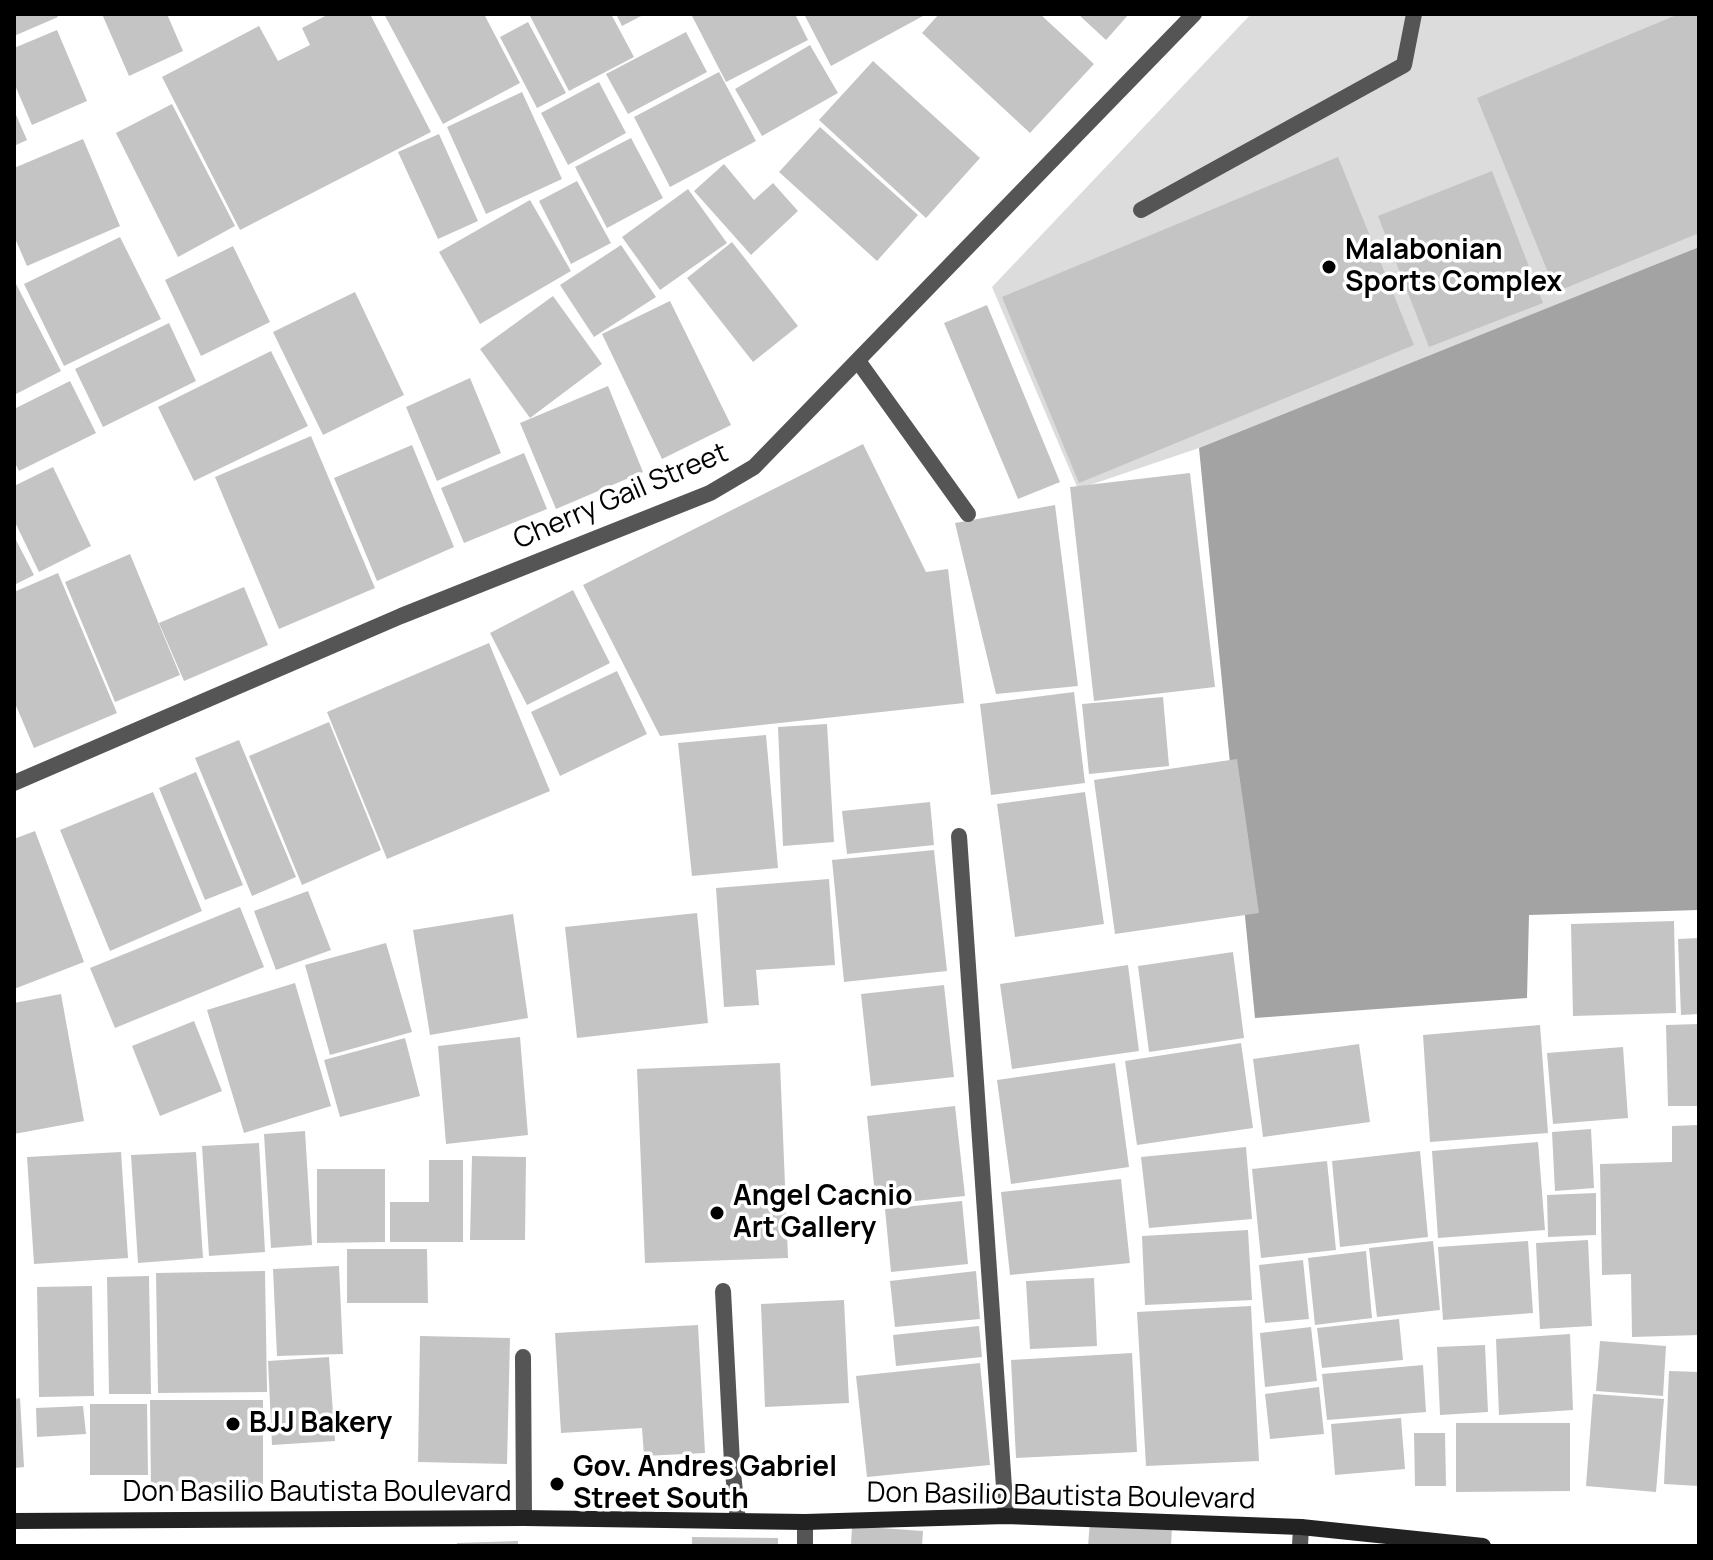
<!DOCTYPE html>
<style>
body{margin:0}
#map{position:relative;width:1713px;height:1560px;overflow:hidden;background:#fff;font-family:Manrope,sans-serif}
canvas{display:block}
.frame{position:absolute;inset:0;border:16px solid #000;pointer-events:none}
</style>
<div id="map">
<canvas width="1713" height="1560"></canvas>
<div class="frame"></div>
</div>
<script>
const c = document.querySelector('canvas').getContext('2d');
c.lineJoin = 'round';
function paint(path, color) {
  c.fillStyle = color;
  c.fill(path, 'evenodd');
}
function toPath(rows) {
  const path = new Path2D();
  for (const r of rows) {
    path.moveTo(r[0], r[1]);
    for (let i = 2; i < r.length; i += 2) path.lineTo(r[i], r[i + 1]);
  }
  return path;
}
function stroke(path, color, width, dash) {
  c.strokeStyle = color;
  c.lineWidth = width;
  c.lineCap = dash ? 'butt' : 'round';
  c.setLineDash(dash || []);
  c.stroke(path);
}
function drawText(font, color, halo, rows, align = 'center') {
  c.font = font + ' Manrope,sans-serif';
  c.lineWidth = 7;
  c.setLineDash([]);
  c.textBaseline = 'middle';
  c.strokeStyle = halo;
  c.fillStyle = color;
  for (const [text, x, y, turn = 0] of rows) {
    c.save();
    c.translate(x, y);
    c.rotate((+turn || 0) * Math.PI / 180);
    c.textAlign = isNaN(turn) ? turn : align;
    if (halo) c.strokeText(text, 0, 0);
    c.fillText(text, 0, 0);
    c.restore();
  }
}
const green = toPath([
 [1251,14,1699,14,1699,247,1199,448,1078,489,992,287]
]);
const water = toPath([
 [1699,247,1699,910,1529,915,1527,998,1255,1018,1199,448]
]);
const building = toPath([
 [14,14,56,14,58,17,14,36],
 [102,14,167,14,183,51,129,76],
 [329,14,370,14,431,132,240,230,162,77,259,26,278,61,310,45,302,28],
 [384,14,484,14,520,83,443,124],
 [529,14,611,14,634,57,569,91],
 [616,14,645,14,622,26],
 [691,14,795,14,808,40,726,82],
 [804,14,922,14,923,16,831,66],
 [939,14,1040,14,1094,64,1030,133,922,33],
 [1078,14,1129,14,1106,40],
 [1679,14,1699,14,1699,233,1556,292,1477,98],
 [528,22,566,93,537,108,500,37],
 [57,30,87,101,32,125,14,83,14,48],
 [686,32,707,72,628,114,606,74],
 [810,45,838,93,762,136,735,89],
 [873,61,980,158,926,218,819,120],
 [719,72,756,141,670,187,634,117],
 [599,82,626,133,568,165,541,113],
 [522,92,562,179,486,214,447,127],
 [172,104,235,226,178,257,116,133],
 [14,110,27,140,14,146],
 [820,127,918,215,877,261,779,172],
 [439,134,478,221,438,239,398,152],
 [631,138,663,198,607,228,575,167],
 [83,139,120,226,27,266,14,236,14,168],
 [1338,157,1414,345,1079,483,1002,297],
 [724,164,754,200,773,183,798,211,751,255,694,191],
 [1492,171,1543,303,1429,347,1378,216],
 [577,181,611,243,571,264,539,201],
 [688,189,727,243,660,290,622,237],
 [530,200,571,271,480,324,439,252],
 [120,237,161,319,64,366,24,284],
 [732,242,798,326,753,362,687,278],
 [621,245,656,297,594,337,560,285],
 [233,246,270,322,201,356,165,280],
 [14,280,61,371,14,395],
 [355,292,404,395,323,435,273,332],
 [553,296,602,364,530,418,480,349],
 [670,301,731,425,662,459,602,334],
 [987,305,1060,482,1018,499,944,323],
 [169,323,196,381,103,427,75,369],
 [271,351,308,426,194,481,158,407],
 [470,378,501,453,437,481,406,407],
 [70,381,96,433,19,471,14,461,14,409],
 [608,386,643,472,556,509,520,423],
 [311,436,375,588,279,629,215,477],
 [863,444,926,572,948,569,964,703,660,736,583,585],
 [412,445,454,547,377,581,334,478],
 [524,453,547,509,464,543,441,488],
 [53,467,91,546,39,572,14,520,14,486],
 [1190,473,1215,687,1094,701,1070,487],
 [1055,505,1078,686,996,694,955,523],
 [14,536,34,575,14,585],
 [130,554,180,675,115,702,65,582],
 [58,573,117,713,34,748,14,701,14,592],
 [244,587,268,645,184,681,159,623],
 [573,590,610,663,527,705,490,633],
 [489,643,550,791,387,859,327,712],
 [617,671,647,734,560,776,531,712],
 [1074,692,1085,783,991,795,980,704],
 [1163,697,1169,766,1089,774,1082,704],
 [329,722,381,850,302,885,249,756],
 [827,724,834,842,783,846,778,727],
 [766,735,778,868,692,876,678,743],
 [239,740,296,877,252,896,195,758],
 [1237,759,1259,913,1115,934,1094,780],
 [196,772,243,885,205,900,159,788],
 [153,792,202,911,110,951,60,830],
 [1085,792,1104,924,1015,937,997,804],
 [930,802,934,845,847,854,842,811],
 [35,831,84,962,14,989,14,839],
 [934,850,947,971,844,982,832,860],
 [829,879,835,965,756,970,759,1005,724,1007,716,888],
 [308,891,331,950,276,970,254,911],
 [240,907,264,967,115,1028,90,968],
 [697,913,708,1023,577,1038,565,927],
 [513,914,528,1018,430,1035,413,930],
 [1674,921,1676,1013,1573,1016,1571,924],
 [1699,938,1699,1014,1681,1015,1678,939],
 [386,943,412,1032,330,1055,305,965],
 [1233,952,1244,1038,1149,1052,1138,966],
 [1128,965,1139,1051,1012,1069,1000,984],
 [295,983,331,1106,244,1133,207,1010],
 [944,985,954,1077,871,1086,861,994],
 [61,994,84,1121,14,1134,14,1003],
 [194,1021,222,1091,160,1116,132,1046],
 [1699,1024,1699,1106,1668,1106,1666,1025],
 [1540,1025,1548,1133,1430,1142,1423,1035],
 [520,1037,528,1135,446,1144,438,1046],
 [405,1038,420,1096,340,1117,324,1060],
 [1241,1043,1253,1128,1137,1145,1125,1061],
 [1359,1044,1370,1122,1263,1137,1253,1059],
 [1623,1047,1628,1118,1553,1124,1547,1053],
 [780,1063,788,1258,645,1263,637,1069],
 [1115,1063,1129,1167,1011,1184,997,1080],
 [955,1106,965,1196,876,1205,867,1116],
 [1699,1125,1699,1335,1632,1337,1631,1274,1602,1275,1600,1164,1672,1162,1672,1126],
 [1591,1129,1594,1188,1555,1191,1552,1132],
 [305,1131,312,1245,271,1248,264,1134],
 [1538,1142,1545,1230,1438,1238,1432,1151],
 [259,1143,265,1252,209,1256,202,1146],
 [1246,1147,1252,1219,1149,1228,1141,1157],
 [1420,1151,1428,1237,1340,1247,1332,1161],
 [121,1152,128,1258,34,1264,27,1157],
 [196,1152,203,1258,138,1263,131,1155],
 [472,1156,526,1157,525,1240,470,1240],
 [429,1160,463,1160,463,1242,390,1242,390,1202,429,1202],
 [1327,1161,1336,1250,1261,1258,1252,1169],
 [317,1169,385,1169,385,1242,317,1243],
 [1121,1179,1130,1263,1010,1275,1001,1192],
 [1596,1193,1596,1235,1548,1237,1547,1195],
 [962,1201,968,1264,891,1272,885,1209],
 [1248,1230,1252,1300,1145,1305,1142,1236],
 [1588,1240,1592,1326,1540,1329,1536,1243],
 [1433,1241,1440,1310,1377,1317,1369,1248],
 [1528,1241,1533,1313,1443,1320,1438,1247],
 [347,1249,427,1249,428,1303,347,1303],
 [1366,1251,1372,1318,1315,1325,1308,1258],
 [1303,1260,1309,1319,1265,1323,1259,1265],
 [339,1266,343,1354,277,1356,273,1269],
 [265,1271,267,1392,158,1393,156,1273],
 [976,1271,980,1319,895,1327,890,1281],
 [149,1276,151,1394,109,1394,107,1277],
 [1094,1278,1097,1346,1030,1349,1026,1281],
 [92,1286,94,1396,39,1397,37,1287],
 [844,1300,849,1403,765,1407,761,1304],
 [1251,1306,1259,1461,1146,1466,1137,1312],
 [1399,1319,1403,1360,1322,1368,1317,1328],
 [698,1325,705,1453,644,1456,642,1428,561,1433,555,1333],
 [979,1326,982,1357,896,1366,893,1335],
 [1311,1327,1317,1381,1265,1387,1260,1333],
 [1570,1334,1573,1410,1499,1415,1496,1339],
 [420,1336,510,1338,507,1464,418,1462],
 [1600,1341,1666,1346,1663,1396,1596,1391],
 [1485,1345,1488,1412,1440,1415,1437,1347],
 [1132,1353,1137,1452,1016,1458,1011,1360],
 [329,1357,335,1441,272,1445,268,1361],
 [980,1363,990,1465,867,1477,856,1376],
 [1423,1365,1426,1412,1327,1420,1322,1374],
 [1669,1371,1699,1372,1699,1486,1664,1484],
 [1319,1387,1324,1434,1270,1439,1265,1394],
 [1593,1394,1664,1399,1656,1492,1586,1486],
 [20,1398,24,1467,14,1468,14,1399],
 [150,1400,263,1400,263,1491,151,1491],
 [90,1404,147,1404,148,1475,90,1475],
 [83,1406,86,1434,37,1437,36,1408],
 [1401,1418,1405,1469,1335,1475,1331,1424],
 [1456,1423,1570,1423,1570,1491,1456,1492],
 [1414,1433,1445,1433,1446,1486,1415,1486],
 [1090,1521,1172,1527,1171,1546,1088,1546],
 [852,1526,923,1531,922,1546,851,1546],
 [692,1537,778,1538,778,1546,692,1546],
 [518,1541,518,1546,457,1546,457,1543]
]);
const service = toPath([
 [1141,210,1404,65,1414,14],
 [858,361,968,514],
 [723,1291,732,1463,738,1521]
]);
const minor = toPath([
 [14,783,401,616,710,493,754,467,1194,14],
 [959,836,1006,1516],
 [523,1357,524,1518],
 [805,1546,805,1522],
 [1300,1546,1301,1527]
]);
const secondary = toPath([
 [14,1521,524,1518,805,1522,1006,1516,1301,1527,1483,1546]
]);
const markers = [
 [1329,267,8,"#000"],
 [717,1213,8,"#000"],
 [233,1424,8,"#000"],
 [557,1484,8,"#000"]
];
const poiNames = [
 ["Malabonian",1345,251],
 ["Sports Complex",1345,283],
 ["Angel Cacnio",733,1197],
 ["Art Gallery",733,1229],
 ["BJJ Bakery",249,1424],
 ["Gov. Andres Gabriel",573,1468],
 ["Street South",573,1500]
];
const streetNames = [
 ["Cherry Gail Street",621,497,-23],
 ["Don Basilio Bautista Boulevard",317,1493],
 ["Don Basilio Bautista Boulevard",1061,1497,1]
];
paint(green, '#dcdcdc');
paint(water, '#a3a3a3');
paint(building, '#c4c4c4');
stroke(service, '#555', 16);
stroke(minor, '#555', 16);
stroke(secondary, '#222', 16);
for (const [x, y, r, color] of markers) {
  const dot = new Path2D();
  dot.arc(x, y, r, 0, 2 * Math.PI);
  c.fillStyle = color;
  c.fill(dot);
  stroke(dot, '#fff', 3);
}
drawText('bold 28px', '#000', '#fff', poiNames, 'left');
drawText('28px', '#000', '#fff', streetNames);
</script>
